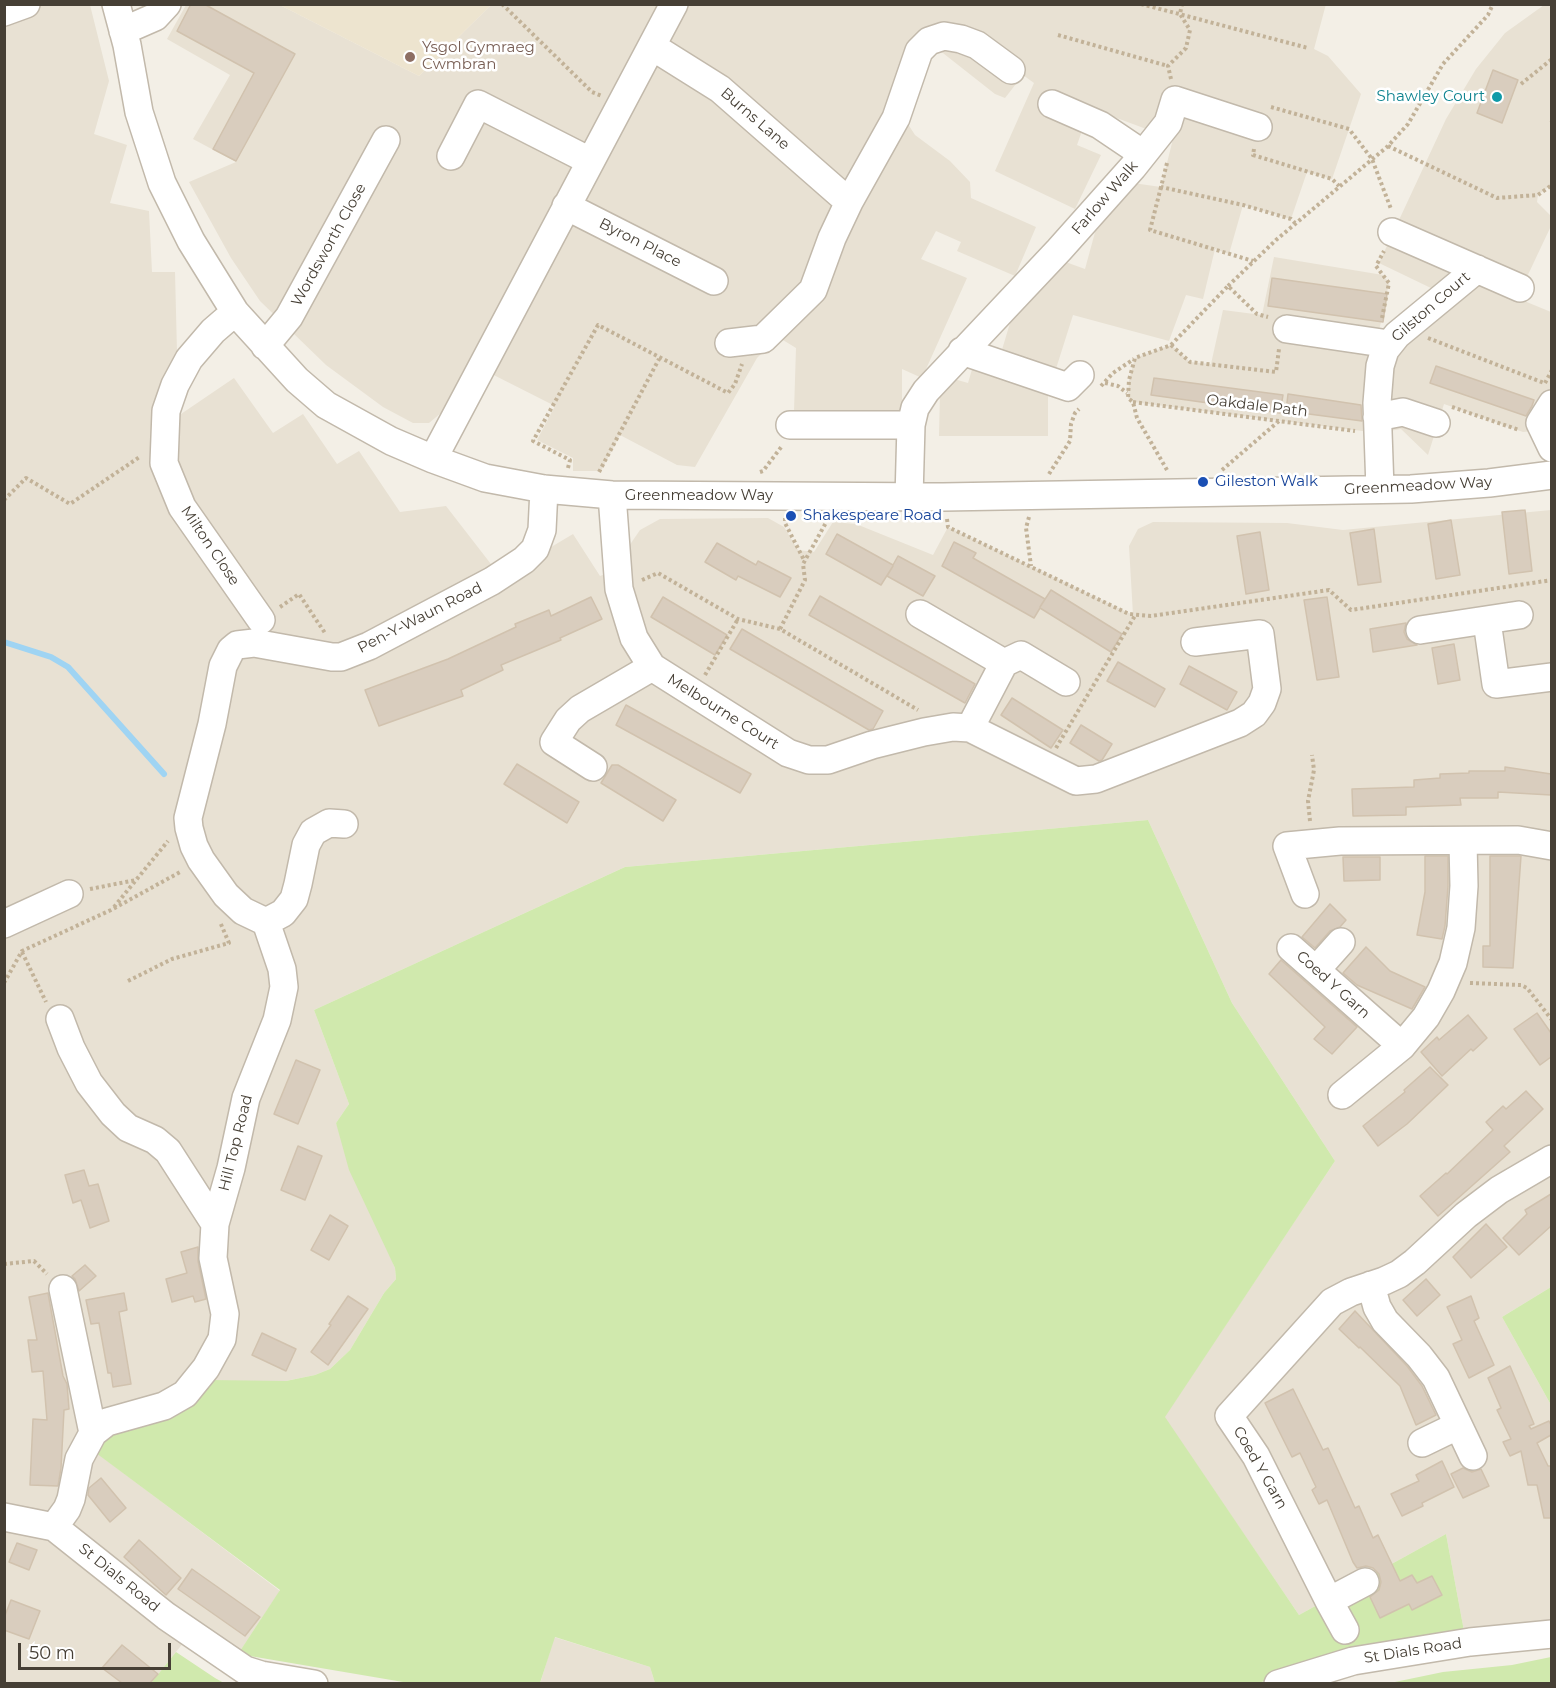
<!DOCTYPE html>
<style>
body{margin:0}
#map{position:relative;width:1556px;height:1688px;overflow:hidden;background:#f3efe6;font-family:Montserrat,sans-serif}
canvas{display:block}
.frame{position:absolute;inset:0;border:6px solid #463f35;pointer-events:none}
.scale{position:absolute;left:18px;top:1643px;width:153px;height:27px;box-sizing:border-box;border:3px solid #463f35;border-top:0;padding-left:8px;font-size:18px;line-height:21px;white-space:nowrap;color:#463f35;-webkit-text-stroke:4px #fff;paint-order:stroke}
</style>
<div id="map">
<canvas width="1556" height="1688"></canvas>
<div class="frame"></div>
<div class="scale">50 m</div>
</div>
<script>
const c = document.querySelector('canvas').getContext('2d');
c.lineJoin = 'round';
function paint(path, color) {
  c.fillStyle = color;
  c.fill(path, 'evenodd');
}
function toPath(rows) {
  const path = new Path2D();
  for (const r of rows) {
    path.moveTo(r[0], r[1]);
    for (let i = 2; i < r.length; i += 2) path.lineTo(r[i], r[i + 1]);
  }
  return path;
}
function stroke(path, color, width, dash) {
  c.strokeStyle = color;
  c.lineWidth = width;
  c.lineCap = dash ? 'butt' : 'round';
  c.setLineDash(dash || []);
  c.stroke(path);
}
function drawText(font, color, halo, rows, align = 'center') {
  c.font = font + ' Montserrat,sans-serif';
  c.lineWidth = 5;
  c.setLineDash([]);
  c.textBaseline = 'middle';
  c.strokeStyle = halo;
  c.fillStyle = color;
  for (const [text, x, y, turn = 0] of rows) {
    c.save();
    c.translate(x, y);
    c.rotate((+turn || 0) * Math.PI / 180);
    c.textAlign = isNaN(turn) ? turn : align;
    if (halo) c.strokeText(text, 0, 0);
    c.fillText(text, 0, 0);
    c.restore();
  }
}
const residential = toPath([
 [1326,4,1314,49,1328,56,1361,94,1332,179,1307,172,1291,219,1243,205,1229,254,1215,249,1203,299,1186,295,1169,341,1073,315,1048,394,1048,436,939,436,940,394,954,379,968,383,973,366,995,373,1010,323,1060,260,1085,269,1097,225,1133,183,1161,187,1173,139,1090,108,1077,145,1101,155,1075,209,995,171,1034,83,1023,75,1005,98,995,94,934,46,904,118,915,135,950,161,970,182,971,198,1036,227,1015,276,957,251,961,242,936,231,921,259,967,278,922,378,902,369,902,414,794,411,796,348,778,337,757,358,695,467,677,465,620,435,601,471,573,471,573,458,537,440,555,406,468,362,441,413,429,423,413,423,383,407,326,365,260,301,231,258,189,182,236,162,193,139,230,75,167,39,186,5,280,5,419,76,491,5],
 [5,5,90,5,109,81,94,134,127,145,110,203,149,211,152,272,175,272,177,352,160,396,181,414,234,378,273,433,303,414,337,464,359,451,400,512,446,506,501,577,573,534,600,576,624,567,629,546,640,530,660,519,768,518,784,527,798,550,814,552,833,522,856,524,933,555,948,527,1133,615,1129,546,1138,529,1153,522,1287,523,1343,530,1551,510,1551,1287,1502,1317,1551,1405,1551,1620,1464,1631,1446,1534,1299,1615,1164,1417,1335,1161,1232,1003,1148,820,625,867,314,1010,349,1104,336,1123,395,1268,396,1279,384,1293,350,1350,330,1369,315,1375,286,1381,271,1381,97,1453,280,1591,238,1654,196,1627,151,1683,5,1684],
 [1544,5,1551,5,1551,185,1538,195,1537,202,1551,216,1551,226,1517,298,1551,312,1551,429,1523,432,1444,404,1428,455,1401,429,1378,433,1133,402,1128,398,1129,380,1135,358,1171,345,1190,362,1211,364,1223,310,1262,315,1274,257,1383,275,1389,283,1379,331,1433,289,1379,263,1446,119,1476,69,1505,33],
 [554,1637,650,1667,655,1683,540,1684]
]);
const education = toPath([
 [280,5,491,5,419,76]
]);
const green = toPath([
 [1148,820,1232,1003,1335,1161,1165,1417,1299,1615,1446,1534,1464,1631,1322,1661,1256,1684,655,1683,650,1667,555,1637,540,1683,409,1683,238,1654,280,1590,96,1453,105,1437,210,1380,286,1381,315,1375,330,1369,350,1350,384,1293,396,1279,395,1268,349,1170,336,1123,349,1104,314,1010,625,867],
 [1551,1287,1551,1405,1502,1317],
 [176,1652,215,1678,224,1683,151,1683],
 [1551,1657,1551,1683,1390,1683,1443,1672,1512,1665]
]);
const stream = toPath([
 [4,642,51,657,68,667,164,774]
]);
const building = toPath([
 [191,4,204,4,295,54,236,161,213,149,254,73,177,31,191,4],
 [1493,70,1518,80,1502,123,1477,113,1493,70],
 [1272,278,1387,294,1383,322,1268,306,1272,278],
 [1436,366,1534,400,1532,406,1526,416,1430,383,1436,366],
 [1154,378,1283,395,1280,413,1151,395,1154,378],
 [1288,394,1361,405,1362,421,1286,411,1288,394],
 [1525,510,1532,571,1509,574,1502,512,1525,510],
 [1451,520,1460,575,1436,579,1428,524,1451,520],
 [1374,529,1381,582,1358,585,1350,533,1374,529],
 [1260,532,1269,590,1246,594,1237,536,1260,532],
 [837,534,893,565,898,556,935,576,923,596,887,576,893,566,881,585,826,554,837,534],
 [954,542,976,553,973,558,1045,599,1040,607,1051,590,1122,634,1111,652,1040,608,1034,618,942,566,954,542],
 [717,543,756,565,758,561,791,578,780,597,738,576,736,580,705,562,717,543],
 [820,596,975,684,965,703,809,615,820,596],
 [591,597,602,619,560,638,561,640,501,665,503,670,461,690,463,696,379,726,365,690,448,659,516,627,515,624,549,610,551,616,591,597],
 [663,597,727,635,715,655,651,617,663,597],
 [1327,597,1339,677,1317,680,1304,600,1327,597],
 [1406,623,1404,632,1407,639,1417,645,1373,652,1370,629,1406,623],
 [742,629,883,711,873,729,869,730,730,649,742,629],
 [1454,644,1460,680,1438,684,1432,648,1454,644],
 [1118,662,1165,689,1155,707,1107,681,1118,662],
 [1189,666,1237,692,1227,710,1180,684,1189,666],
 [1012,698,1063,730,1051,748,1001,715,1012,698],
 [626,705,751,774,740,793,616,725,626,705],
 [1081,725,1112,744,1102,760,1099,761,1070,743,1081,725],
 [517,764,579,802,567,823,504,784,517,764],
 [612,765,618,765,676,800,663,821,601,783,612,765],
 [1505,767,1551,774,1551,795,1498,792,1498,798,1460,798,1461,805,1406,807,1406,815,1353,816,1352,789,1414,787,1414,780,1440,778,1440,774,1469,773,1469,771,1505,771,1505,767],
 [1425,856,1448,856,1448,886,1445,926,1442,939,1417,935,1425,892,1425,856],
 [1490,856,1521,856,1513,968,1483,967,1483,946,1490,946,1490,856],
 [1343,857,1380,857,1380,880,1344,881,1343,857],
 [1330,904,1346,920,1340,927,1330,931,1315,948,1302,937,1330,904],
 [1366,947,1390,971,1425,987,1412,1009,1357,985,1343,973,1366,947],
 [1281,960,1357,1027,1332,1054,1314,1039,1325,1027,1269,974,1281,960],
 [1537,1013,1551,1033,1551,1057,1540,1065,1514,1029,1537,1013],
 [1468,1015,1487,1038,1473,1051,1471,1049,1442,1076,1421,1052,1437,1037,1439,1040,1468,1015],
 [296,1060,320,1070,298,1124,274,1114,296,1060],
 [1430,1067,1448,1085,1407,1124,1378,1146,1363,1126,1405,1092,1404,1090,1430,1067],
 [1526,1091,1543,1109,1504,1146,1510,1152,1438,1216,1420,1196,1446,1173,1447,1174,1493,1130,1486,1122,1503,1106,1506,1109,1526,1091],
 [298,1146,322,1156,305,1200,281,1190,298,1146],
 [84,1170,89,1186,98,1184,109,1221,90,1228,81,1200,73,1203,65,1175,84,1170],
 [1551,1194,1551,1226,1519,1255,1503,1238,1527,1214,1525,1210,1551,1194],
 [330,1215,348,1226,329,1260,311,1250,330,1215],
 [1486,1224,1507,1247,1471,1278,1453,1257,1486,1224],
 [198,1247,198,1261,206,1299,195,1302,193,1296,172,1302,166,1279,187,1273,181,1252,198,1247],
 [85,1265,96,1276,79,1291,75,1279,72,1276,85,1265],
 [1426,1279,1440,1295,1417,1316,1403,1300,1426,1279],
 [48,1293,63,1376,67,1384,69,1409,64,1410,61,1468,58,1486,30,1485,33,1419,47,1420,43,1371,32,1372,28,1340,37,1340,29,1297,48,1293],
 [124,1293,127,1310,119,1312,131,1384,113,1387,111,1373,108,1373,99,1323,91,1324,86,1300,124,1293],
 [348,1296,368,1309,328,1365,311,1352,331,1325,329,1324,348,1296],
 [1471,1296,1479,1318,1474,1321,1494,1365,1469,1378,1453,1344,1462,1340,1447,1307,1471,1296],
 [1355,1311,1407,1366,1422,1386,1436,1415,1416,1425,1400,1386,1360,1347,1359,1348,1339,1329,1355,1311],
 [262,1333,296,1349,286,1371,252,1355,262,1333],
 [1510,1366,1534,1424,1529,1426,1531,1429,1549,1421,1551,1425,1551,1435,1537,1443,1548,1466,1551,1466,1551,1518,1544,1518,1537,1485,1528,1485,1521,1451,1510,1456,1503,1442,1511,1439,1497,1410,1501,1408,1488,1378,1510,1366],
 [1293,1389,1323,1450,1328,1448,1355,1508,1359,1506,1373,1538,1378,1535,1400,1581,1412,1575,1417,1583,1432,1576,1442,1595,1412,1610,1409,1604,1380,1618,1370,1597,1379,1590,1381,1582,1379,1574,1373,1568,1366,1566,1357,1568,1353,1562,1327,1500,1319,1504,1312,1490,1316,1487,1300,1453,1292,1457,1265,1403,1293,1389],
 [1442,1461,1454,1487,1422,1503,1423,1506,1402,1516,1391,1494,1419,1481,1416,1475,1442,1461],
 [1463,1468,1472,1472,1481,1469,1489,1486,1463,1498,1451,1474,1463,1468],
 [101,1478,126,1508,110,1522,88,1495,89,1488,101,1478],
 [139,1540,181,1578,166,1595,124,1557,139,1540],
 [17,1543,37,1550,29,1570,9,1562,17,1543],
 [192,1569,260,1617,245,1636,178,1589,192,1569],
 [11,1600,40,1611,29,1639,4,1630,4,1618,11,1600],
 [122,1645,158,1674,150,1683,122,1683,102,1668,122,1645]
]);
const path = toPath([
 [502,4,592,92,602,96],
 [1141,4,1308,48],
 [1058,35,1168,66],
 [1171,79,1168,66,1186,48,1190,30,1180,14,1182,4],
 [1521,84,1552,59],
 [1271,107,1349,129,1372,159,1391,209],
 [1551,123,1552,122],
 [1388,146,1497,198,1538,195,1552,185],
 [1254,149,1253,155,1332,179,1339,186],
 [1167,163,1161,187,1243,205,1291,219,1295,223],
 [1161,187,1150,230,1253,261],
 [1228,286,1276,240,1388,146,1408,124,1443,64,1488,15,1493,4],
 [1382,318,1389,283,1376,266,1384,251],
 [1428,338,1544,383],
 [1171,345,1190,362,1276,372,1279,349],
 [1105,383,1118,386,1127,393],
 [1545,383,1552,370],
 [1101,386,1113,373,1134,359],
 [1133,402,1355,431],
 [1452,407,1519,430],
 [568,468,570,460,533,441,598,325,728,393,735,384,742,364],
 [1167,470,1137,418,1133,402,1128,398,1129,380,1135,358,1171,345,1228,286,1257,314,1268,317],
 [1222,470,1279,421],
 [599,472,659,359],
 [760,472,763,471,782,446],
 [1049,474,1070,441,1071,424,1075,413,1079,409],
 [4,500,26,478,70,504,141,456],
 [1029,517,1026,528,1031,566],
 [785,518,785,523,804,560],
 [947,519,948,527,1129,614,1151,616,1329,590,1351,610,1552,580],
 [642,580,658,573,738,619,780,629,918,710],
 [280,607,299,594,325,633],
 [780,629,805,580,803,564,828,519],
 [705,675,738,619],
 [1056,748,1136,614],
 [1310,821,1308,801,1314,770,1312,755],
 [90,889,136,880],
 [114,907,168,841],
 [22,952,46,1002],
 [128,981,172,959,229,943,220,922],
 [4,983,22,951,111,910,182,871],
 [1470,983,1521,985,1527,988,1552,1020],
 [4,1264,34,1261,47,1274]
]);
const minor = toPath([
 [116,4,127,45,139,112,162,183,191,241,235,312,297,380,326,405,391,441,433,459,485,478,544,489,612,495,943,497,1411,489,1489,483,1552,475],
 [4,12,26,4],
 [123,31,155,17,167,4],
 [653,47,720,89,849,202,832,238,813,290,763,339,729,343],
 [1052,104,1100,125,1143,154],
 [451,156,478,104,590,161],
 [849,202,896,118,919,51,929,41,944,36,961,39,977,45,1011,70],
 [566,206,714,281],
 [1392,232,1520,288],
 [235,312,213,331,189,359,175,385,166,411,164,463,182,507,261,620],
 [1287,329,1389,344],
 [265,346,289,317,386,140],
 [962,351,1068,387,1080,375],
 [1552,404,1540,423,1552,448],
 [1377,417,1403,412,1436,423],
 [790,425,911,425],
 [433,459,674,4],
 [1380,489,1377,403,1380,366,1385,350,1397,335,1477,269],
 [612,495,619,589,634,638,652,667,788,753,809,760,828,760,872,745,924,732,953,727,970,728,1076,781,1096,779,1240,723,1254,714,1262,703,1267,689,1260,634,1195,642],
 [909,498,911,425,915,408,926,391,1059,250,1133,167,1168,123,1175,100,1258,127],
 [920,614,1004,663,1021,655,1066,682],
 [1487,621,1496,684,1552,677],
 [1420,630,1519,615],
 [970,728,1004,663],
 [593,767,554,742,568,720,580,709,652,667],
 [1305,894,1287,846,1340,841,1518,840,1552,846],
 [266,922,243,911,226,895,201,860,194,846,189,828,188,818,212,724,223,666,231,650,237,645,254,643,332,657,341,657,369,646,492,581,524,560,535,549,542,530,544,489],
 [266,922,283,913,294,899,298,884,306,845,313,832,329,823,344,824],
 [4,924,69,894],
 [1291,948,1402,1046],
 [1316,970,1341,942],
 [60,1019,71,1048,89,1083,113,1114,128,1128,155,1140,168,1151,215,1224],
 [1342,1095,1402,1046,1426,1017,1441,991,1453,963,1461,928,1464,886,1463,842],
 [1371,1285,1377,1307,1385,1321,1419,1356,1436,1378,1473,1456],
 [63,1289,93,1433],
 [1422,1443,1457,1426],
 [4,1517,54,1527,166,1616,245,1670,261,1675,314,1684],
 [54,1527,67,1509,71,1499,79,1459,93,1433,107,1422,164,1406,185,1394,206,1368,222,1339,225,1314,213,1258,215,1224,231,1168,246,1098,277,1020,284,987,282,969,266,922],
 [1365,1582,1329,1601,1256,1456,1229,1416,1332,1302,1351,1292,1384,1281,1399,1274,1415,1262,1466,1215,1499,1190,1552,1159],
 [1329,1601,1345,1630],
 [1278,1684,1353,1661,1470,1642,1552,1634]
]);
const markers = [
 [410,57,6,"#8d6e63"],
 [1497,97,6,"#0f9aa8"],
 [1203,482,6,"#1a4fb4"],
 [791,516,6,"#1a4fb4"]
];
const educationNames = [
 ["Ysgol Gymraeg",422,48],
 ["Cwmbran",422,65]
];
const cultureNames = [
 ["Shawley Court",1485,97]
];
const streetNames = [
 ["Burns Lane",755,119,41],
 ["Farlow Walk",1105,198,-49],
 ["Byron Place",640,243,27],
 ["Wordsworth Close",329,245,-61],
 ["Gilston Court",1431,307,-41],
 ["Oakdale Path",1257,406,7],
 ["Greenmeadow Way",1418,486,-3],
 ["Greenmeadow Way",699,496],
 ["Milton Close",210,546,56],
 ["Pen-Y-Waun Road",420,618,-27],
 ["Melbourne Court",723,712,32],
 ["Coed Y Garn",1333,985,42],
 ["Hill Top Road",236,1143,-76],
 ["Coed Y Garn",1260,1468,60],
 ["St Dials Road",119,1578,39],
 ["St Dials Road",1413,1651,-9]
];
const transitNames = [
 ["Gileston Walk",1215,482],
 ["Shakespeare Road",803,516]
];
paint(residential, '#e8e1d3');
paint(education, '#ede4cf');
paint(green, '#d0e9ad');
stroke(stream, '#9fd4f3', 6);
paint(building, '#d9cdbe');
stroke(building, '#d1c2ae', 1.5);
stroke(minor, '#c2b9ab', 30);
stroke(path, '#c2b298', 4, [3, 3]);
stroke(minor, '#fff', 27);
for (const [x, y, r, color] of markers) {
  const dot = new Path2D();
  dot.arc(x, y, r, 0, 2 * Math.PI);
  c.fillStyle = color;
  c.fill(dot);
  stroke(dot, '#fff', 2);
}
drawText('15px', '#785e54', '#fff', educationNames, 'left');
drawText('15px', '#0d838f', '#fff', cultureNames, 'right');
drawText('15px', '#463f35', '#fff', streetNames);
drawText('15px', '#164399', '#fff', transitNames, 'left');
</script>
